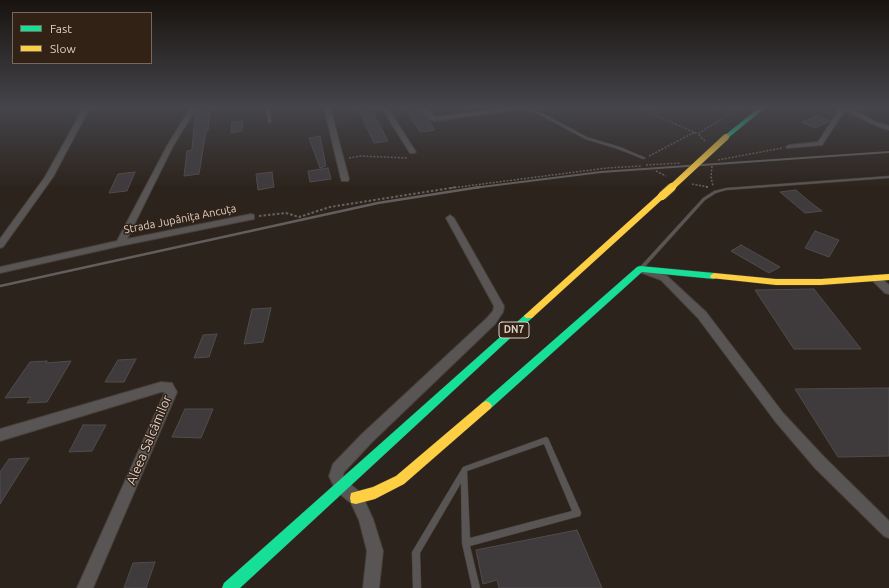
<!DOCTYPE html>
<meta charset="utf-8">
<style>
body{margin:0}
#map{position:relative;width:889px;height:588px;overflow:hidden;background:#2c231c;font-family:Ubuntu,sans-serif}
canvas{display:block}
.legend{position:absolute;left:12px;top:12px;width:140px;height:52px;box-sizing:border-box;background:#322216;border:1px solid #76685e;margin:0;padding:5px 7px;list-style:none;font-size:12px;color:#dcd0c9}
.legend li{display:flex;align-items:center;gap:8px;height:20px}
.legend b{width:20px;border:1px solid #76685e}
</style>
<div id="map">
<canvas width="889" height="588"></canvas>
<ul class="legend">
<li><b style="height:5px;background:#16e098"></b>Fast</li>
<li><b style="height:5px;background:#ffcf43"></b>Slow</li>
</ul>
</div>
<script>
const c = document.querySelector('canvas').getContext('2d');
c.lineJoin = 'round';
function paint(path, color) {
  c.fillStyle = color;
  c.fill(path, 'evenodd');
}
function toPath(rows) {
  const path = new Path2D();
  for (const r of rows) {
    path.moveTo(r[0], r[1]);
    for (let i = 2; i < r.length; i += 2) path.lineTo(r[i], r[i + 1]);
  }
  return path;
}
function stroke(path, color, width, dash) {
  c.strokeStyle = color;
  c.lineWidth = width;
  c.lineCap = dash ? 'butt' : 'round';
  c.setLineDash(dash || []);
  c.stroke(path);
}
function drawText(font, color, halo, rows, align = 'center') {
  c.font = font + ' Ubuntu,sans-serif';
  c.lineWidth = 3;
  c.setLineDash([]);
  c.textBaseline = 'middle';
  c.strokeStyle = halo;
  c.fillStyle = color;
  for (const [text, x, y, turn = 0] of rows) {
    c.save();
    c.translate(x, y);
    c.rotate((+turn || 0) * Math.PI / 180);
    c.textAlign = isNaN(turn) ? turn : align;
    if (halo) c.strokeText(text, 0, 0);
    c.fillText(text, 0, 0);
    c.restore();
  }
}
const building = toPath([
 [357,107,370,107,388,141,374,143,357,107],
 [418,108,428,120,435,130,420,132,406,110,418,108],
 [210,110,208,131,206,131,199,174,184,176,187,151,192,150,195,114,196,111,210,110],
 [817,116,830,121,815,128,801,122,817,116],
 [243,121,242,131,231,133,232,122,243,121],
 [320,136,326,166,320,168,309,138,320,136],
 [328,168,331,179,310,182,308,171,328,168],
 [135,172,127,191,109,193,118,174,135,172],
 [272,172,274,187,258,190,256,174,272,172],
 [796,190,810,202,822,211,805,213,780,192,796,190],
 [815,231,839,240,829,257,805,248,815,231],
 [741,245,780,267,769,273,731,251,741,245],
 [814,289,861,349,794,349,755,290,814,289],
 [271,308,263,342,244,344,252,309,271,308],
 [217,334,209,357,194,358,203,335,217,334],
 [136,359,124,382,105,382,118,360,136,359],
 [47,361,46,363,71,361,47,402,27,403,31,397,5,398,30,362,47,361],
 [889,388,889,456,838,457,795,389,889,388],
 [185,409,213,409,201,438,172,437,185,409],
 [83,425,106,425,92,451,69,452,83,425],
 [29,458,0,504,0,472,9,459,29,458],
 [577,530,602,588,499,588,497,580,483,584,476,550,577,530],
 [155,562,146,588,124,588,133,563,155,562]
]);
const pathFar1 = toPath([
 [637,107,698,134],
 [705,141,698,134,740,107],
 [649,156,695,132],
 [349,158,360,156,407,158],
 [718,160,782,148],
 [646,165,681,163],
 [712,166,711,177,713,186],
 [656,171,666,176],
 [692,184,708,187],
 [451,188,607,168,641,166]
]);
const path = toPath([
 [706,187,708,187],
 [259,216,286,213,299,217,330,207,457,187]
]);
const lane = toPath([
 [266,107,270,107,271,123,268,122,266,107],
 [522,107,527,107,546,115,587,137,620,147,646,158,643,159,618,149,585,139,544,117,522,107],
 [889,176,889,178,726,190,716,193,705,200,642,270,640,271,638,269,703,198,714,191,726,188,889,176],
 [546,437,548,438,580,510,581,513,580,516,470,546,480,588,472,588,462,543,461,483,420,553,421,588,413,588,412,552,463,467,546,437],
 [544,444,572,511,470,538,467,471,544,444]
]);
const street = toPath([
 [84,107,90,107,53,177,3,247,0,248,0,239,45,177,84,107],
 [191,107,197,107,173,146,127,239,251,214,254,215,254,219,120,246,0,273,0,267,117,241,167,146,191,107],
 [324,107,330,107,349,179,348,181,342,181,341,179,324,107],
 [381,107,387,107,416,152,414,153,410,153,381,107],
 [419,107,425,107,435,117,508,107,524,107,521,109,435,121,429,119,419,107],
 [715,107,722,107,719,109,715,107],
 [841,107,849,107,876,122,889,126,889,130,872,124,845,110,822,145,787,148,786,147,789,145,818,142,841,107],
 [450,215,454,218,504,306,503,312,495,324,372,442,344,472,343,476,346,481,361,493,373,519,383,551,379,588,363,588,367,551,359,520,351,503,336,491,329,476,333,464,362,434,487,318,493,311,494,306,446,218,450,215],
 [645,268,667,276,706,312,783,413,825,458,889,521,889,538,884,536,815,468,775,421,698,318,661,280,642,273,640,271,645,268],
 [875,275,878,276,889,285,889,294,885,293,870,278,872,276,875,275],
 [161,382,172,383,177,392,93,588,77,588,165,392,161,392,0,441,0,429,161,382]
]);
const fast = toPath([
 [760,107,766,107,728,138,724,138,724,136,760,107],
 [640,266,714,273,718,276,714,279,642,272,490,409,486,411,482,409,480,406,482,403,637,267,640,266],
 [529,313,532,314,534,316,532,318,240,588,222,588,224,583,526,314,529,313]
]);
const slow = toPath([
 [659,194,662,194,666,196,532,318,526,318,524,316,526,314,659,194],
 [714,273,776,279,821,279,889,274,889,280,821,285,776,285,711,278,710,276,714,273],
 [486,401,490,403,492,406,490,409,404,484,375,499,356,504,351,503,350,498,351,493,373,487,396,476,482,403,486,401]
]);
const railFar1 = toPath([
 [473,188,601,172,889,152]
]);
const rail = toPath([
 [0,286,378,203,480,187]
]);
const slowBridgeFar1 = toPath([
 [671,188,726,137]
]);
const slowBridge = toPath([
 [662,196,672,187]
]);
const shields = [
 [514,330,30]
];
const shieldNames = [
 ["DN7",514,330]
];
const streetNames = [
 ["Strada Jupânița Ancuța",180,219,-11]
];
const nearStreetnames = [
 ["Aleea Salcâmilor",149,440,-67]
];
paint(building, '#3f3a3c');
stroke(building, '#504c4d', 1);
stroke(lane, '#463f39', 1);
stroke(street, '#463f39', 2);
stroke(fast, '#463f39', 1);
stroke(slow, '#463f39', 1);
stroke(pathFar1, '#66615e', 1.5, [2, 1.5]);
stroke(path, '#66615e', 2, [2.5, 2]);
paint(lane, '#595554');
paint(street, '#595554');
paint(fast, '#16e098');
paint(slow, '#ffcf43');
stroke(railFar1, '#635e5b', 2);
stroke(rail, '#635e5b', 2.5);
stroke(slowBridgeFar1, '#463f39', 7, []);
stroke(slowBridge, '#463f39', 10, []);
stroke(slowBridgeFar1, '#ffcf43', 6);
stroke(slowBridge, '#ffcf43', 8);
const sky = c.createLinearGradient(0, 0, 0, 189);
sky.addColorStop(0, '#18130f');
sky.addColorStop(0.57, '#45454b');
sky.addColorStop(1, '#45454b00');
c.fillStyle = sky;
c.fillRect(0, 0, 889, 189);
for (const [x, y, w] of shields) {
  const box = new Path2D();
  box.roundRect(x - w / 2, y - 8, w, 16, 3);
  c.fillStyle = '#322216';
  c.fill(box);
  stroke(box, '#dcd0c9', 1);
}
drawText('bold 10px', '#dcd0c9', null, shieldNames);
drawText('11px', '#dcd0c9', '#322216', streetNames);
drawText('13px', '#dcd0c9', '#322216', nearStreetnames);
</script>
